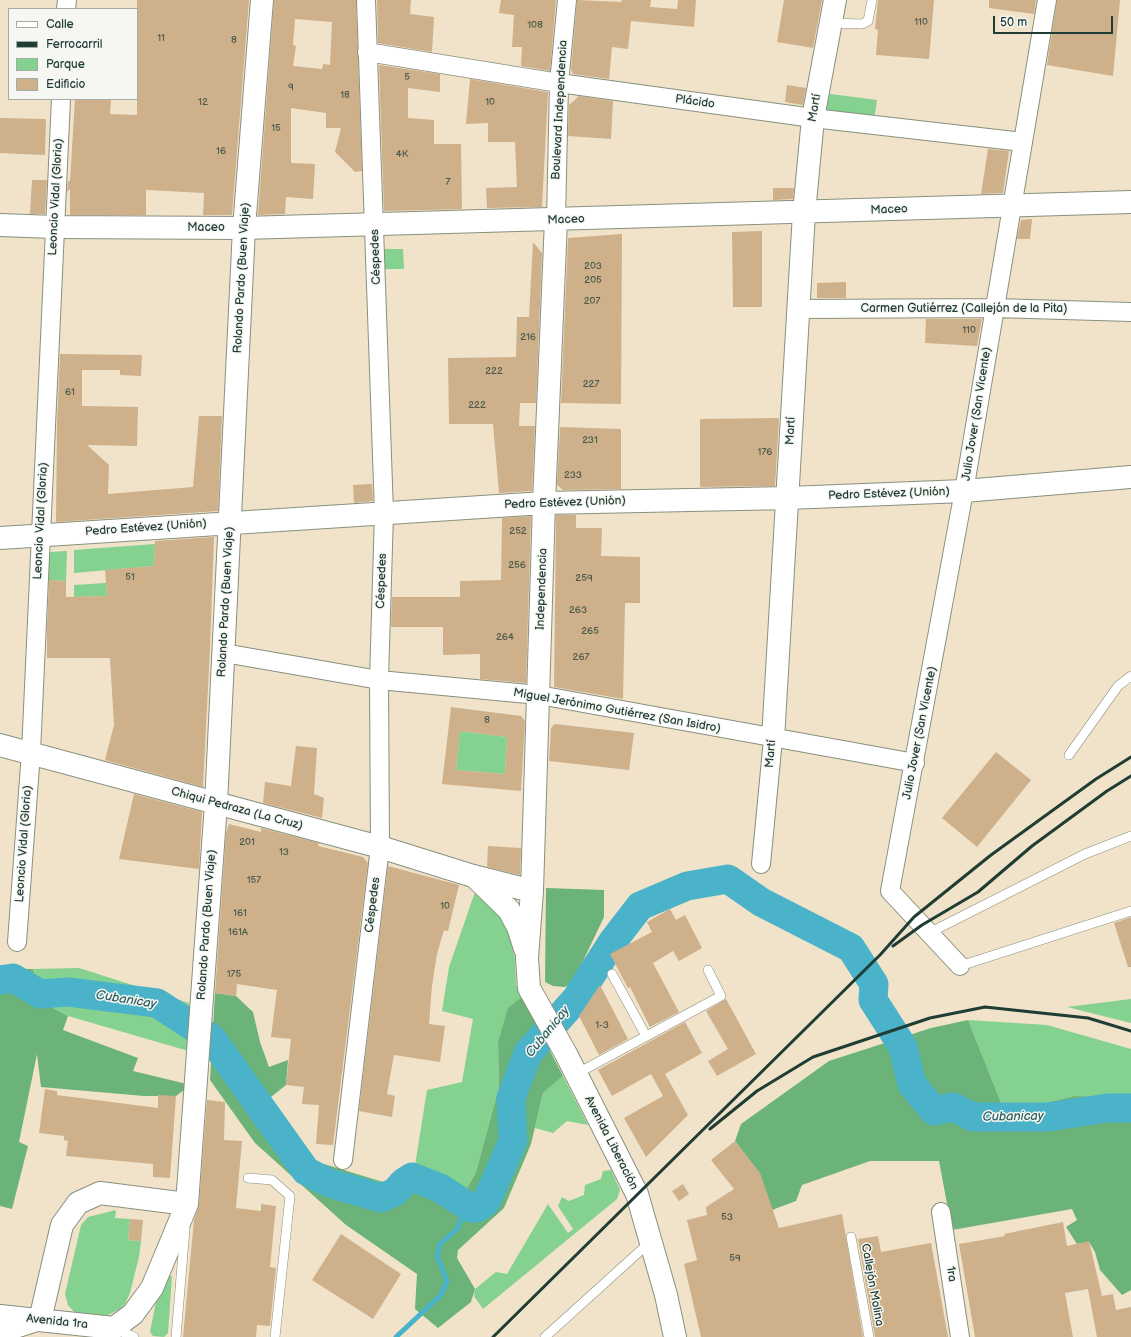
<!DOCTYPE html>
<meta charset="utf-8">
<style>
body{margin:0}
#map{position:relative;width:1131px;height:1337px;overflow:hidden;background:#f0e3c9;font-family:"Balsamiq Sans",sans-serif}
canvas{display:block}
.legend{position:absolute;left:8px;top:8px;width:130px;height:92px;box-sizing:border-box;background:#f6f6f2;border:1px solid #a0aca6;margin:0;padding:5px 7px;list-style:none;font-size:12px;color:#1f3d34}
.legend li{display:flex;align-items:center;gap:8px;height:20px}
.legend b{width:20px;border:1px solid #a0aca6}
.scale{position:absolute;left:993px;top:16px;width:120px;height:18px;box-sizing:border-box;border:2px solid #1f3d34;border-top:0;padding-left:5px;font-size:12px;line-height:14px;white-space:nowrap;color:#1f3d34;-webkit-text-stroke:3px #f6f6f2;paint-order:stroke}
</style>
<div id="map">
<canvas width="1131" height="1337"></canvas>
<ul class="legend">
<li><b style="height:5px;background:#fff"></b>Calle</li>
<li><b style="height:5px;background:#1f3d34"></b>Ferrocarril</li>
<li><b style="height:11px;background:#85d18f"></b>Parque</li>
<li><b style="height:11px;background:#ceb08b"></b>Edificio</li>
</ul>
<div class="scale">50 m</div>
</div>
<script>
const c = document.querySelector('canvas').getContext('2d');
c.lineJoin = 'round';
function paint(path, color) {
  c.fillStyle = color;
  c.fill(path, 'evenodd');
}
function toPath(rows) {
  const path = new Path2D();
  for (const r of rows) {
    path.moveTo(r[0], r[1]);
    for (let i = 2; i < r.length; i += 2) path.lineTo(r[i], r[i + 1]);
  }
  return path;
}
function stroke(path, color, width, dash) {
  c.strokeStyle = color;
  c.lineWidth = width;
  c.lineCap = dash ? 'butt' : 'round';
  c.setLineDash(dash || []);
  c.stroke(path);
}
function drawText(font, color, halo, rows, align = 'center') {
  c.font = font + ' "Balsamiq Sans",sans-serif';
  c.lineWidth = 3;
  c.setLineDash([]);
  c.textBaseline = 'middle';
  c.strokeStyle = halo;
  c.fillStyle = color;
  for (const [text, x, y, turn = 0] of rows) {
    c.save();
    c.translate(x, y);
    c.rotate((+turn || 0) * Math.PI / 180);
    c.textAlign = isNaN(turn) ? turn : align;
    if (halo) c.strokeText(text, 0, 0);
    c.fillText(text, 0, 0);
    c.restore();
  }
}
const green = toPath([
 [823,93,877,100,874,120,821,113],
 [382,249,403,249,404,269,382,269],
 [155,544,154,566,74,573,74,550],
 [67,551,66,581,48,580,49,552],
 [106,583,107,596,74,597,74,585],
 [460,731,507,737,505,774,456,770],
 [476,889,494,908,507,926,515,959,516,985,522,997,498,1043,499,1087,476,1172,464,1194,454,1195,443,1181,414,1172,427,1090,462,1082,473,1019,442,1011,449,967],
 [79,968,189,1003,193,1027,192,1052,68,1016,42,1002,33,969],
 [1131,999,1131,1023,1067,1007],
 [968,1020,1047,1025,1131,1049,1131,1097,1074,1096,1017,1110,1002,1105],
 [563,1076,588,1125,567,1121,553,1133,535,1128,543,1093],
 [611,1170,620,1190,617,1199,483,1309,474,1296,475,1289,496,1272,507,1274,548,1204,568,1233,573,1229,558,1206,562,1197,569,1201,584,1195,585,1185,601,1179,603,1171],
 [116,1210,115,1218,130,1219,128,1240,141,1241,139,1257,130,1293,125,1304,118,1310,108,1315,89,1317,76,1314,68,1305,65,1294,81,1225,88,1217],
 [172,1276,168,1333,164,1337,153,1336,150,1332,160,1281,163,1277]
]);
const forest = toPath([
 [546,888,604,890,604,917,573,982,565,987,553,986,545,982],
 [0,969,33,969,42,1002,68,1016,63,1030,138,1058,133,1071,191,1085,176,1096,144,1096,41,1087,37,1054,19,1142,28,1146,12,1209,0,1206],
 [215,993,236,996,253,1012,260,1042,269,1067,288,1060,286,1085,266,1101,314,1161,393,1185,414,1172,443,1181,454,1194,464,1194,476,1172,499,1087,498,1043,508,1008,522,997,563,1076,543,1093,531,1144,504,1208,458,1250,457,1258,475,1289,471,1302,438,1328,415,1309,417,1274,346,1225,255,1143,210,1080],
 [968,1020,1002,1105,1017,1110,1074,1096,1131,1097,1131,1290,1122,1295,1100,1270,1095,1252,1089,1242,1077,1244,1066,1227,1077,1220,1072,1209,952,1230,939,1161,870,1161,802,1185,796,1201,772,1210,759,1173,735,1141,741,1124,829,1061,931,1028]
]);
const stream = toPath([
 [396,1337,441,1295,447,1281,437,1256,440,1244,457,1229,462,1217]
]);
const river = toPath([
 [0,980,13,978,40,994,68,992,157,1003,212,1039,306,1171,329,1183,381,1198,395,1192,404,1182,412,1177,440,1188,471,1208,477,1208,486,1202,513,1141,511,1098,528,1053,576,999,613,941,640,906,687,886,728,879,761,902,851,948,874,984,873,1000,903,1047,912,1084,934,1111,953,1107,973,1117,1047,1117,1108,1108,1131,1108]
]);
const building = toPath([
 [137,0,249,0,232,215,203,215,204,193,146,190,146,215,70,215,70,189,67,192,68,181,70,181,75,99,111,99,110,114,137,115],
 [274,0,356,0,362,171,355,172,335,152,341,128,326,128,326,113,291,108,291,163,315,164,313,199,286,197,285,214,258,215],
 [295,19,332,22,330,65,323,64,322,69,293,66,296,46,293,45],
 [377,0,411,0,410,14,434,17,432,52,378,43],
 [501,0,556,0,550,71,521,66,522,47,512,47,514,15,499,13],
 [577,0,621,2,622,0,651,0,650,7,677,9,678,0,696,0,694,27,631,21,628,49,612,47,609,79,573,74,571,70],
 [784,0,822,0,813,48,777,42],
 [878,0,934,0,929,59,876,55,878,30,875,29],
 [989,0,1036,0,1034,14,989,8],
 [1057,0,1120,0,1113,76,1047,65],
 [379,65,440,74,440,92,408,88,408,118,434,120,434,144,461,144,462,209,384,211],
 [470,79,548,92,542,207,487,208,486,188,517,187,515,142,488,142,488,123,466,124],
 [787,85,806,88,803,105,785,102],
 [579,96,613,101,611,139,568,136,569,105],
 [0,118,46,119,45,155,0,153],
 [988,149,1009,151,1003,193,981,194],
 [32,180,47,180,45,214,30,214],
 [773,188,794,188,793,199,773,200],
 [1032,219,1030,239,1017,239,1021,220],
 [762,231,762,307,733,307,732,232],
 [622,234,621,404,561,403,568,238],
 [533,242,542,253,536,403,520,403,519,426,535,426,532,491,499,493,493,424,449,424,448,358,516,357,517,317,529,317],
 [846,282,846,298,817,298,817,283],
 [926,319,982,319,977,346,925,343],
 [60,354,142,355,141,376,120,375,120,370,82,370,82,406,138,407,137,446,87,445,109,465,108,494,193,487,199,416,222,416,218,511,56,522,57,423],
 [779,418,775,486,700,487,700,419],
 [560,427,621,429,621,489,563,490,557,485],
 [372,484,373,501,354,503,353,485],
 [556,515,576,515,576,528,602,528,601,556,640,557,640,603,625,603,623,699,554,687],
 [531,516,526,683,480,679,480,654,443,655,443,627,391,627,392,597,460,597,460,581,501,580,502,518],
 [214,537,210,648,203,787,105,760,114,725,110,658,47,658,47,629,49,580,66,581,66,597,107,596,105,570,154,566,155,541],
 [451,707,521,716,525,721,521,791,442,784],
 [460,731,507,737,505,774,456,770],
 [555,724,634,733,629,770,549,761,551,728],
 [296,746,317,748,314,794,324,798,322,818,263,803,265,782,291,786],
 [996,752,1031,780,977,847,942,818],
 [134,794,202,812,199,869,119,859],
 [229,824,261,832,261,828,319,843,318,846,363,857,368,863,333,1145,316,1144,319,1105,302,1104,304,1087,286,1085,291,1039,271,1037,277,990,237,984,236,996,215,993,226,833],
 [488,846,521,848,520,875,487,867],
 [388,866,459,885,448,931,444,930,437,954,432,986,429,1024,445,1026,440,1062,394,1055,387,1094,395,1096,392,1117,359,1111],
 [670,909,676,920,685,915,702,948,679,961,673,951,653,963,679,1012,650,1027,630,987,628,988,610,954,652,932,647,922],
 [1131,917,1131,967,1128,967,1114,923],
 [600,985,628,1039,599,1055,579,1016],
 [726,999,756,1054,717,1076,708,1061,728,1049,706,1011],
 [685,1022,702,1053,665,1074,688,1115,646,1157,624,1118,663,1096,651,1074,612,1096,598,1070],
 [45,1089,57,1091,57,1095,158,1108,158,1095,176,1096,170,1178,153,1177,153,1164,66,1156,68,1141,64,1140,64,1136,39,1133],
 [207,1100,225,1102,224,1140,242,1141,236,1208,261,1211,261,1204,276,1206,270,1267,276,1268,270,1326,257,1325,256,1337,183,1337,194,1220,199,1205],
 [735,1141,760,1173,779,1228,842,1214,863,1337,701,1337,684,1264,697,1260,687,1220,707,1215,706,1207,734,1189,711,1160],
 [683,1184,689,1194,679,1201,672,1191],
 [130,1219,143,1220,141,1241,128,1240],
 [1063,1222,1067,1246,1089,1241,1102,1296,1113,1294,1116,1310,1131,1307,1131,1337,1097,1337,1088,1289,1065,1293,1073,1337,975,1337,959,1244,1005,1236,1004,1234],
 [341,1234,401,1274,373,1319,312,1280],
 [878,1236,881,1252,931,1243,948,1337,875,1337,858,1239]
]);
const lane = toPath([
 [831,23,862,24,868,21,872,0],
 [1069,755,1118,686,1131,676],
 [929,933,1085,854,1131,836],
 [960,966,1131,911],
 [612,974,646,1036],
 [576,1074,721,996,708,970],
 [248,1178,272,1180,290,1196,275,1337],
 [851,1237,869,1337],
 [115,1329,134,1337],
 [176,1337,185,1229],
 [545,1337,650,1242]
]);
const street = toPath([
 [66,9,67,0],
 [367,52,559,83,813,118,1023,142],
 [556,220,559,83,567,0],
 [798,309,995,308,1131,312],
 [224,653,379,680,539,695,915,763],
 [761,864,773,739],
 [17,942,31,752,61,99],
 [960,966,890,891,964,491,1047,0],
 [343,1160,380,847,379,680,384,513,366,0],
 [941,1212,960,1337],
 [0,1334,40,1321]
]);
const secondary = toPath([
 [556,220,544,503,532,891,527,958,529,988,566,1054,637,1194,666,1295,675,1337],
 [0,225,54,227,244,228,1131,202],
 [0,538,544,503,788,498,964,491,1131,477],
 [773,739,804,213,813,118,835,0],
 [0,745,380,847,473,876,532,891],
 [475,877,509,910,518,927,525,949],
 [0,1316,114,1328,133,1314,152,1288,187,1204,216,804,244,228,262,0],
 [40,1320,62,1225,78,1203,100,1193,187,1204]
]);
const rail = toPath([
 [893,946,922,925,978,892,1032,846,1107,791,1131,776],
 [710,1129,757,1091,813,1057,930,1018,985,1007,1088,1018,1131,1031],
 [493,1337,880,955,914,917,991,855,1096,779,1131,757]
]);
const numberNames = [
 ["110",921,22],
 ["108",535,25],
 ["11",161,38],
 ["8",234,40],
 ["5",407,77],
 ["9",291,87],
 ["18",345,95],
 ["12",203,102],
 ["10",490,102],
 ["15",276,128],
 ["16",221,151],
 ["4K",402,154],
 ["7",448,182],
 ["203",593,266],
 ["205",593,280],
 ["207",592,301],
 ["110",969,330],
 ["216",528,337],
 ["222",494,371],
 ["227",591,384],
 ["61",70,392],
 ["222",477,405],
 ["231",590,440],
 ["176",765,452],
 ["233",573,475],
 ["252",518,531],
 ["256",517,565],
 ["51",130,577],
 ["259",584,578],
 ["263",578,610],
 ["265",590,631],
 ["264",505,637],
 ["267",581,657],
 ["8",487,720],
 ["201",247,842],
 ["13",284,852],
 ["157",254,880],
 ["10",445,906],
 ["161",240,913],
 ["161A",238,932],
 ["175",234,974],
 ["1-3",602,1025],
 ["53",727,1217],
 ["59",735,1258]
];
const streetNames = [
 ["Plácido",695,102,8],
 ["Martí",815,108,-80],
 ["Boulevard Independencia",560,110,-87],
 ["Leoncio Vidal (Gloria)",56,197,-87],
 ["Maceo",889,210,-2],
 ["Maceo",566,220,-2],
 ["Maceo",206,228],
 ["Céspedes",376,257,-92],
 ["Rolando Pardo (Buen Viaje)",242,278,-87],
 ["Carmen Gutiérrez (Callejón de la Pita)",964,309],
 ["Julio Jover (San Vicente)",977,414,-81],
 ["Martí",791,431,-87],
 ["Pedro Estévez (Unión)",889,494,-2],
 ["Pedro Estévez (Unión)",565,503,-2],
 ["Leoncio Vidal (Gloria)",41,521,-87],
 ["Pedro Estévez (Unión)",146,528,-4],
 ["Céspedes",382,581,-88],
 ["Independencia",542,589,-88],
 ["Rolando Pardo (Buen Viaje)",226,602,-87],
 ["Miguel Jerónimo Gutiérrez (San Isidro)",617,711,10],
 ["Julio Jover (San Vicente)",920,733,-79],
 ["Martí",771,754,-85],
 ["Chiqui Pedraza (La Cruz)",237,809,15],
 ["Leoncio Vidal (Gloria)",24,844,-86],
 ["Céspedes",373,905,-83],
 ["Rolando Pardo (Buen Viaje)",207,925,-86],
 ["Avenida Liberación",611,1143,63],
 ["1ra",951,1274,82],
 ["Callejón Molina",872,1285,80],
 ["Avenida 1ra",57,1322,6]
];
const waterNames = [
 ["Cubanicay",126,1000,9],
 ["Cubanicay",548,1032,-51],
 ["Cubanicay",1013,1117,-1]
];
paint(green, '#85d18f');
paint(forest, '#6cb37a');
stroke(stream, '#4ab2c9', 5);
stroke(river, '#4ab2c9', 29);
paint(building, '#ceb08b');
stroke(lane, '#88907e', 10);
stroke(street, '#88907e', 20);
stroke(secondary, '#88907e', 24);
stroke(lane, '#fff', 9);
stroke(street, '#fff', 18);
stroke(secondary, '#fff', 22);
stroke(rail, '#1f3d34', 3);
drawText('10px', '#4b5a4a', null, numberNames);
drawText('12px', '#1f3d34', '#f6f6f2', streetNames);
drawText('italic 13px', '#2c6061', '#f6f6f2', waterNames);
</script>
